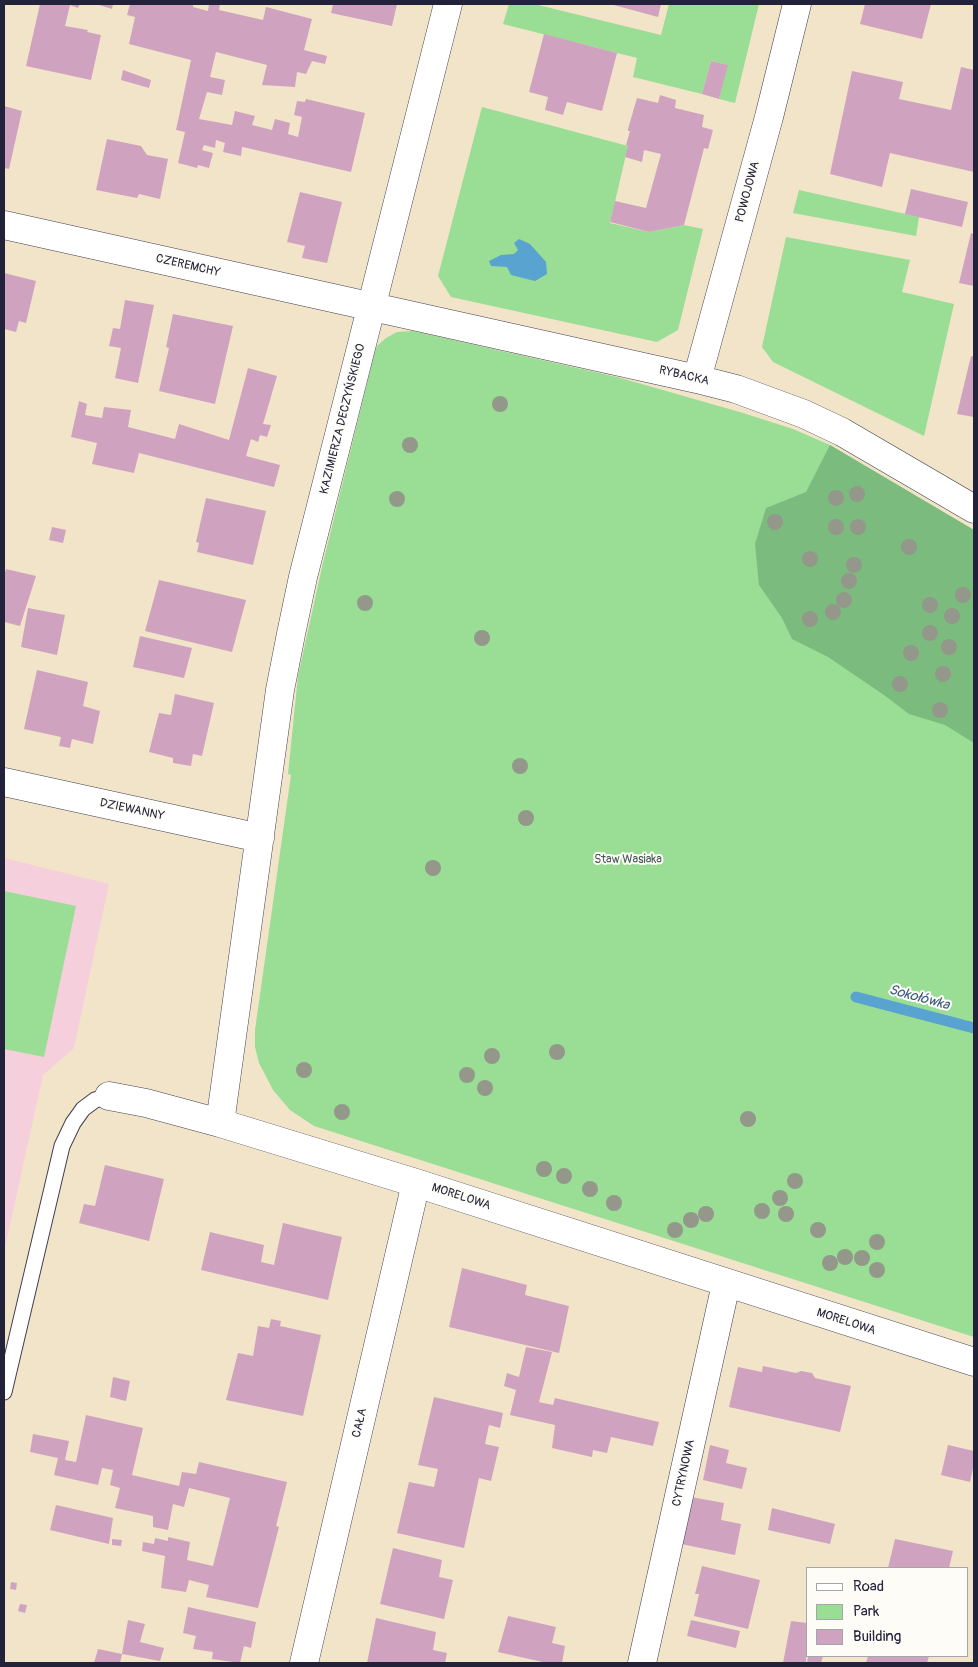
<!DOCTYPE html>
<meta charset="utf-8">
<style>
body{margin:0}
#map{position:relative;width:978px;height:1667px;overflow:hidden;background:#f2e4c9;font-family:Pangolin,sans-serif}
canvas{display:block}
.frame{position:absolute;inset:0;border:5px solid #22223b;pointer-events:none}
.legend{position:absolute;left:806px;top:1567px;width:162px;height:90px;box-sizing:border-box;background:#fdfcf7;border:1px solid #a5a5ac;margin:0;padding:6px 9px;list-style:none;font-size:15px;color:#22223b}
.legend li{display:flex;align-items:center;gap:10px;height:25px}
.legend b{width:25px;border:1px solid #a5a5ac}
</style>
<div id="map">
<canvas width="978" height="1667"></canvas>
<div class="frame"></div>
<ul class="legend">
<li><b style="height:6px;background:#fff"></b>Road</li>
<li><b style="height:14px;background:#9add94"></b>Park</li>
<li><b style="height:14px;background:#cfa3bf"></b>Building</li>
</ul>
</div>
<script>
const c = document.querySelector('canvas').getContext('2d');
c.lineJoin = 'round';
function paint(path, color) {
  c.fillStyle = color;
  c.fill(path, 'evenodd');
}
function toPath(rows) {
  const path = new Path2D();
  for (const r of rows) {
    path.moveTo(r[0], r[1]);
    for (let i = 2; i < r.length; i += 2) path.lineTo(r[i], r[i + 1]);
  }
  return path;
}
function stroke(path, color, width, dash) {
  c.strokeStyle = color;
  c.lineWidth = width;
  c.lineCap = dash ? 'butt' : 'round';
  c.setLineDash(dash || []);
  c.stroke(path);
}
function drawText(font, color, halo, rows, align = 'center') {
  c.font = font + ' Pangolin,sans-serif';
  c.lineWidth = 4;
  c.setLineDash([]);
  c.textBaseline = 'middle';
  c.strokeStyle = halo;
  c.fillStyle = color;
  for (const [text, x, y, turn = 0] of rows) {
    c.save();
    c.translate(x, y);
    c.rotate((+turn || 0) * Math.PI / 180);
    c.textAlign = isNaN(turn) ? turn : align;
    if (halo) c.strokeText(text, 0, 0);
    c.fillText(text, 0, 0);
    c.restore();
  }
}
const built = toPath([
 [4,858,109,884,74,1048,43,1075,4,1252]
]);
const green = toPath([
 [509,4,534,4,661,35,669,4,759,4,735,103,719,99,727,65,711,61,702,94,633,77,637,58,503,24],
 [482,107,628,146,610,223,649,232,684,225,703,229,678,330,657,342,451,297,438,276],
 [799,190,919,217,916,236,793,213],
 [786,237,910,260,902,292,954,304,924,436,773,362,762,347],
 [413,331,617,377,743,413,793,429,830,445,974,530,974,1337,314,1126,290,1110,273,1090,259,1063,255,1047,255,1030,291,775,288,774,298,676,322,567,374,355,377,346,386,338,397,332],
 [4,891,76,906,44,1057,4,1049]
]);
const forest = toPath([
 [830,445,974,530,974,743,945,725,909,714,884,695,828,657,792,639,782,618,759,585,755,544,766,508,806,492]
]);
const water = toPath([
 [519,239,530,244,546,262,547,274,535,281,511,275,507,267,491,266,489,261,501,255,514,254,518,250,514,243]
]);
const stream = toPath([
 [856,997,974,1028]
]);
const building = toPath([
 [40,4,80,4,78,8,70,5,65,26,88,30,87,32,101,35,91,80,26,66],
 [96,4,113,4,112,9],
 [130,4,193,4,193,7,208,11,209,4,220,4,219,10,263,20,266,7,312,19,304,50,327,56,325,64,312,61,306,74,297,72,295,87,262,85,267,65,216,52,210,77,225,80,222,95,207,92,199,119,232,125,235,111,255,116,252,125,272,130,275,119,290,123,288,134,298,137,302,117,294,115,297,101,305,102,306,99,365,113,351,172,247,148,242,147,241,156,223,152,225,143,216,140,215,148,204,145,202,150,213,153,209,168,198,165,197,168,178,163,185,132,176,130,191,60,129,44,135,17,127,15],
 [333,4,397,4,392,26,331,13],
 [610,4,661,4,658,17],
 [865,4,931,4,922,39,860,24],
 [544,34,617,53,602,111,567,102,563,115,545,110,548,97,529,92],
 [711,61,728,65,719,99,702,94],
 [961,67,974,70,974,172,890,153,882,187,830,174,852,71,903,82,899,99,951,110],
 [123,70,151,80,149,88,121,80],
 [660,95,676,100,675,108,704,115,702,127,713,130,708,149,704,148,684,225,649,232,610,222,615,201,646,208,661,154,644,150,642,162,625,157,628,146,626,145,630,131,628,131,628,129,637,98,658,103],
 [4,106,22,111,9,169,4,168],
 [107,139,141,146,147,155,168,159,160,199,139,194,137,198,96,190],
 [911,189,968,202,962,227,905,214],
 [300,192,342,202,327,263,302,258,305,246,287,242],
 [971,233,974,234,974,286,959,283],
 [4,273,36,281,26,323,19,321,16,332,4,329],
 [125,300,154,305,138,383,115,378,121,348,109,346,113,328,120,329],
 [173,314,233,326,215,404,159,391,169,348,166,347],
 [971,356,974,357,974,417,957,414],
 [248,368,277,376,263,424,271,425,267,437,260,435,258,442,251,439,246,456,280,465,274,487,139,453,134,473,92,464,97,443,71,437,79,401,87,404,85,415,102,418,104,407,131,410,128,427,175,439,179,424,229,440],
 [206,498,266,511,253,565,197,552,199,543,196,542],
 [52,527,66,530,63,543,49,540],
 [6,569,36,576,20,626,4,622,4,577],
 [159,580,246,600,232,652,145,631],
 [28,608,65,615,57,655,21,647],
 [140,636,192,648,184,678,133,667],
 [37,670,88,682,83,706,100,711,93,744,72,739,70,748,59,746,61,737,24,729],
 [175,694,214,703,202,756,193,754,191,766,173,763,173,758,149,752,159,713,171,715],
 [105,1165,164,1179,149,1241,79,1223,84,1204,95,1206],
 [283,1223,342,1237,328,1300,201,1270,210,1232,264,1245,261,1262,274,1265],
 [462,1268,527,1285,525,1295,569,1306,559,1353,449,1327],
 [271,1319,281,1321,280,1326,321,1335,303,1416,226,1400,238,1353,253,1356,258,1326,269,1328],
 [526,1347,552,1352,539,1402,553,1405,555,1398,659,1422,653,1446,611,1437,607,1453,593,1450,592,1457,552,1448,555,1425,510,1415,516,1390,504,1386,507,1373,519,1377],
 [763,1366,796,1373,801,1371,812,1373,815,1378,851,1386,840,1432,729,1407,738,1367,762,1372],
 [113,1377,130,1381,126,1401,110,1397],
 [434,1397,503,1413,500,1428,489,1425,485,1444,499,1447,491,1481,479,1478,464,1548,397,1533,409,1482,434,1487,438,1469,418,1465],
 [86,1415,143,1428,132,1475,179,1486,182,1472,196,1474,199,1462,287,1482,276,1526,279,1527,258,1608,206,1597,209,1585,189,1580,186,1592,161,1588,165,1556,142,1551,143,1542,154,1544,155,1538,168,1541,168,1537,190,1542,187,1560,213,1566,230,1498,189,1488,184,1507,173,1504,168,1530,153,1527,153,1516,115,1508,120,1488,110,1485,113,1470,102,1468,98,1485,54,1475,58,1458,30,1452,33,1434,69,1441,65,1460,76,1462],
 [710,1445,729,1450,726,1463,747,1468,742,1489,703,1480],
 [948,1445,974,1451,974,1464,970,1482,941,1475],
 [691,1497,724,1503,721,1520,741,1524,735,1555,681,1544],
 [56,1505,113,1518,109,1544,50,1530],
 [772,1508,835,1524,830,1544,768,1530],
 [112,1539,122,1540,121,1546,112,1545],
 [895,1539,953,1551,949,1568,888,1568],
 [393,1548,442,1560,439,1577,453,1580,444,1619,380,1604],
 [702,1566,760,1580,748,1629,694,1616,699,1594,695,1594],
 [11,1582,17,1583,16,1590,10,1589],
 [20,1604,27,1605,25,1613,18,1611],
 [188,1607,256,1622,251,1648,244,1646,240,1663,212,1659,213,1652,193,1649,196,1636,183,1633],
 [508,1616,556,1627,552,1643,565,1646,562,1663,547,1663,498,1652],
 [376,1618,436,1632,433,1650,447,1653,445,1663,367,1663],
 [128,1620,145,1624,140,1642,164,1648,160,1661,122,1654],
 [691,1620,740,1631,736,1648,687,1636],
 [791,1621,807,1623,806,1663,783,1663],
 [98,1649,122,1654,120,1663,94,1663],
 [808,1656,823,1656,821,1663,807,1663],
 [868,1656,929,1656,927,1663,866,1663]
]);
const service = toPath([
 [4,1392,62,1146,73,1123,83,1109,95,1100,109,1096]
]);
const minor = toPath([
 [448,4,303,577,291,634,280,690,220,1123,416,1183,974,1362],
 [4,225,697,379,736,389,804,414,842,432,974,509],
 [697,379,769,117,797,4],
 [4,782,260,838],
 [109,1096,146,1103,220,1123],
 [304,1663,416,1183],
 [642,1663,726,1284]
]);
const trees = [
 [500,404],
 [410,445],
 [857,494],
 [836,498],
 [397,499],
 [775,522],
 [836,527],
 [858,527],
 [909,547],
 [810,559],
 [854,565],
 [849,581],
 [963,595],
 [844,600],
 [365,603],
 [930,605],
 [833,612],
 [952,616],
 [810,619],
 [930,633],
 [482,638],
 [949,647],
 [911,653],
 [943,674],
 [900,684],
 [940,710],
 [520,766],
 [526,818],
 [433,868],
 [557,1052],
 [492,1056],
 [304,1070],
 [467,1075],
 [485,1088],
 [342,1112],
 [748,1119],
 [544,1169],
 [564,1176],
 [795,1181],
 [590,1189],
 [780,1198],
 [614,1203],
 [762,1211],
 [706,1214],
 [786,1214],
 [691,1220],
 [675,1230],
 [818,1230],
 [877,1242],
 [845,1257],
 [862,1258],
 [830,1263],
 [877,1270]
];
const streetNames = [
 ["POWOJOWA",748,192,-75],
 ["CZEREMCHY",188,266,13],
 ["RYBACKA",684,376,13],
 ["KAZIMIERZA DECZYŃSKIEGO",343,419,-76],
 ["DZIEWANNY",132,810,12],
 ["MORELOWA",461,1197,18],
 ["MORELOWA",846,1322,18],
 ["CAŁA",360,1423,-77],
 ["CYTRYNOWA",684,1473,-78]
];
const parkNames = [
 ["Staw Wasiaka",628,860]
];
const waterNames = [
 ["Sokołówka",919,998,15]
];
paint(built, '#f5cfdc');
paint(green, '#9add94');
paint(forest, '#7bbc7e');
paint(water, '#58a3d0');
stroke(stream, '#58a3d0', 11);
paint(building, '#cfa3bf');
stroke(service, '#413f50', 17);
stroke(minor, '#413f50', 29);
stroke(service, '#fff', 15);
stroke(minor, '#fff', 28);
c.fillStyle = '#93988a';
for (const [x, y] of trees) {
  c.beginPath();
  c.arc(x, y, 8, 0, 2 * Math.PI);
  c.fill();
}
drawText('12px', '#22223b', '#fdfcf7', streetNames);
drawText('12px', '#465a56', '#fdfcf7', parkNames);
drawText('italic 14px', '#3a5c7e', '#fdfcf7', waterNames);
</script>
